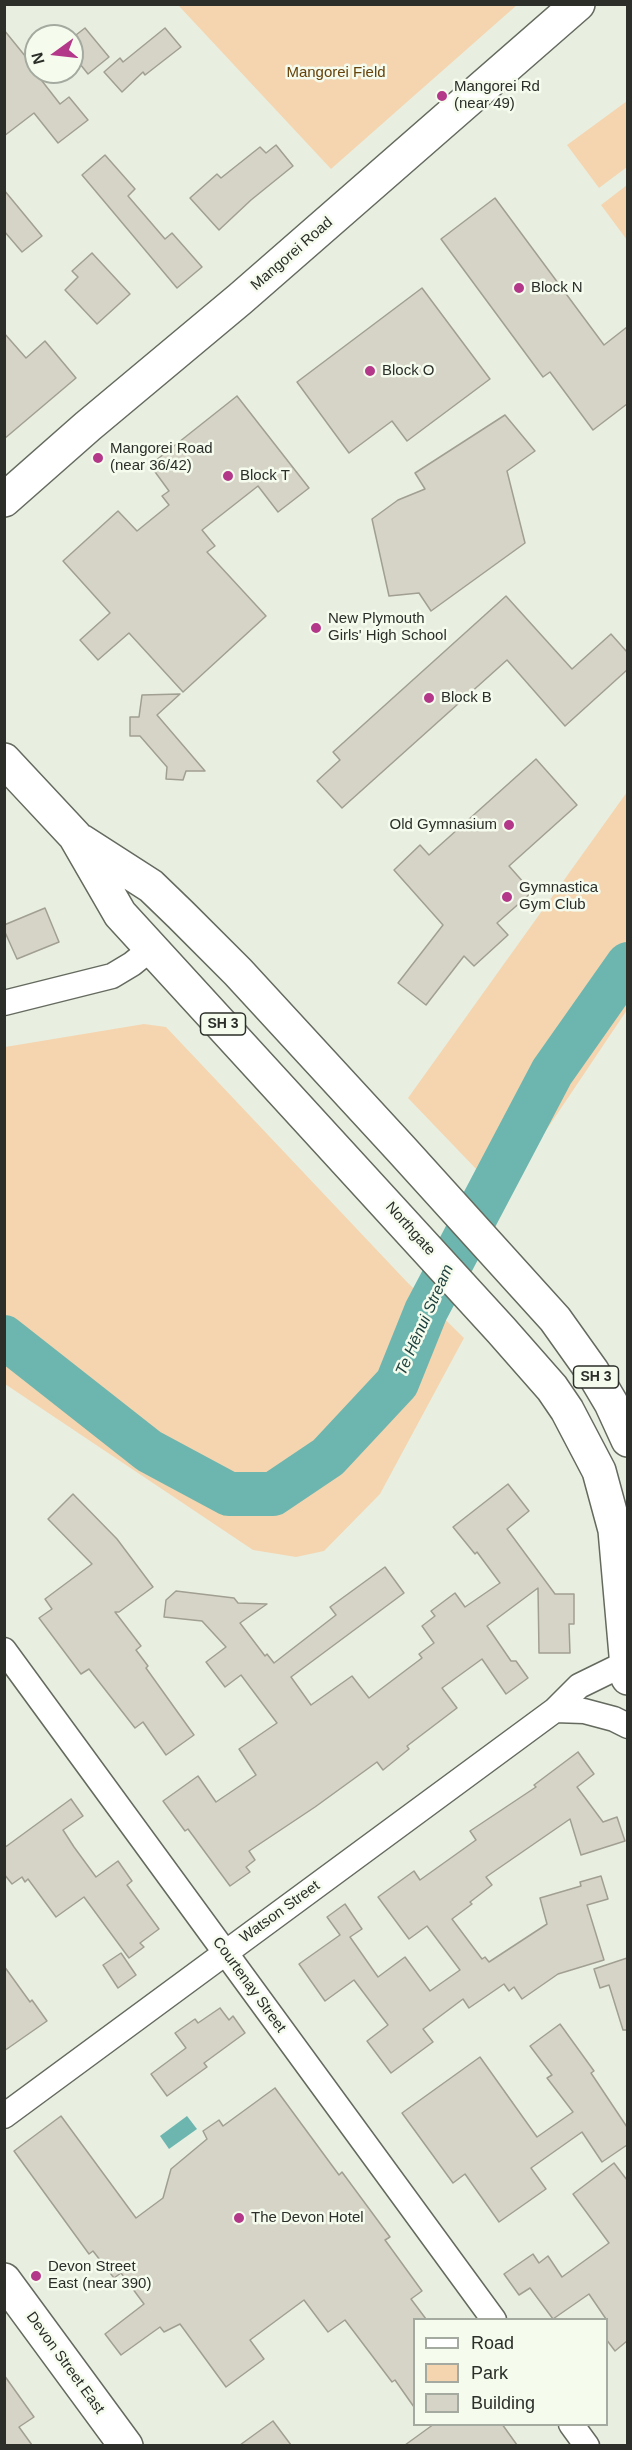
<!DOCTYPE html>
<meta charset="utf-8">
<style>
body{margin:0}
#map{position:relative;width:632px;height:2450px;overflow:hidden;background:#e8efe1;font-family:Arial,sans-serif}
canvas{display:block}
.frame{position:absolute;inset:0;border:6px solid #2b2e29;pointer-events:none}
.legend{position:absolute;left:413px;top:2318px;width:195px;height:108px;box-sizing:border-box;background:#f5fcee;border:2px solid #a4aa9f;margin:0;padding:8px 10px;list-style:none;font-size:18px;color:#2b2e29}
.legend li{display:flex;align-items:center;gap:12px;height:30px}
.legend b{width:30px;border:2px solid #a4aa9f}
.north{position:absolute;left:24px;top:24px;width:60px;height:60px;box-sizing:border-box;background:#f5fcee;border:2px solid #a4aa9f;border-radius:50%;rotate:255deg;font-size:16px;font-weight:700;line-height:24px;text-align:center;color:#2b2e29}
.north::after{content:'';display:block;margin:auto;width:21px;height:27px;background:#b43889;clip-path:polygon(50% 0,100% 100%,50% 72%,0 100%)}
</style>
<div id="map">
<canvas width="632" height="2450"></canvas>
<div class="frame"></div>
<ul class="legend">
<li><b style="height:8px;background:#fff"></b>Road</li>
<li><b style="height:16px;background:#f4d5b0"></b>Park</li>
<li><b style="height:16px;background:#d6d4c6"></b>Building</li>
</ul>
<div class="north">N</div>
</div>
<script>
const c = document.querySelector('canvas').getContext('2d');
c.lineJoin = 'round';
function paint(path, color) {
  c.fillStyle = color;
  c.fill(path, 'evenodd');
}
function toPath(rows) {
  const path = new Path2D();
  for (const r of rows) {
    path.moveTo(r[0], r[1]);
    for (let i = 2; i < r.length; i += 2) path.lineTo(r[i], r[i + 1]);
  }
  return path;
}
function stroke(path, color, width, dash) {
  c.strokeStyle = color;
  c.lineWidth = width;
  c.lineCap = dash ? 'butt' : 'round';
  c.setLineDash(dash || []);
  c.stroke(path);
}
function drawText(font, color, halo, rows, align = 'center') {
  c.font = font + ' Arial,sans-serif';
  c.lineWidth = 5;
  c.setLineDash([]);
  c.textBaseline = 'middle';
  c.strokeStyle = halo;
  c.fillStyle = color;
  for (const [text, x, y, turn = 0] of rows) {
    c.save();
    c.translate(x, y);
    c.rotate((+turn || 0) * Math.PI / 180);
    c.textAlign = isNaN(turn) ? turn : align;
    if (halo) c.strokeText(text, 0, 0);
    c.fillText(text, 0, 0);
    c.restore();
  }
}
const green = toPath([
 [178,5,517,5,331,169],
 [627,101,627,167,599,188,567,145],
 [627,185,627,240,601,205],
 [627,792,627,1010,502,1196,408,1098],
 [144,1024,166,1027,407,1282,464,1338,380,1494,324,1551,296,1557,253,1550,5,1384,5,1047]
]);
const water = toPath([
 [187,2116,197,2129,169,2149,160,2136]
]);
const river = toPath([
 [4,1337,149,1451,229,1494,273,1494,328,1457,397,1383,426,1311,552,1072,628,964]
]);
const building = toPath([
 [85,28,109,57,88,74,72,54,72,38,85,28],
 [165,28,181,47,145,75,143,72,122,92,104,72,120,58,123,62,165,28],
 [4,30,30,62,28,63,60,104,69,97,88,120,58,143,34,113,4,136,4,30],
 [276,145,293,166,251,200,219,230,190,198,217,174,221,178,260,147,266,153,276,145],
 [105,155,135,189,128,196,165,239,172,233,202,267,177,288,82,175,105,155],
 [4,190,42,236,22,252,4,231,4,190],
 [495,198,604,345,627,327,627,404,593,430,550,372,543,377,441,239,495,198],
 [92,253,130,294,97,324,65,290,78,277,72,271,92,253],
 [422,288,490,379,407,441,392,421,349,453,297,382,422,288],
 [4,333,26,358,45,341,76,378,4,439,4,333],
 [237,396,309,488,278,512,258,486,202,530,215,546,207,552,266,616,183,692,129,633,98,660,80,640,110,613,63,561,118,511,137,531,169,505,162,496,169,491,150,465,237,396],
 [505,415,535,451,507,471,525,543,431,611,419,593,389,596,372,519,398,500,425,489,415,473,505,415],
 [506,596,572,669,611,634,627,652,627,670,565,726,507,660,342,808,317,781,340,760,333,752,506,596],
 [180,694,157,715,205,771,186,771,183,780,166,779,167,767,140,736,130,736,130,717,139,717,142,695,180,694],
 [536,759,577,805,509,866,532,892,497,923,508,935,474,966,464,956,426,1005,398,983,443,925,394,870,420,845,429,855,536,759],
 [45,908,59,942,17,959,4,930,4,925,45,908],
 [508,1484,529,1511,507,1529,555,1594,574,1594,574,1624,569,1624,570,1653,539,1653,538,1588,487,1626,511,1661,516,1661,528,1678,506,1694,482,1659,442,1688,457,1708,407,1746,409,1749,383,1770,377,1762,315,1807,249,1851,255,1860,246,1867,250,1872,230,1886,188,1829,185,1831,163,1801,198,1776,216,1802,256,1775,239,1749,277,1723,241,1675,225,1687,206,1662,226,1647,202,1621,164,1617,166,1600,176,1591,234,1598,238,1603,267,1604,240,1623,265,1656,267,1654,274,1663,336,1615,330,1607,385,1567,404,1593,291,1677,311,1705,352,1676,369,1698,422,1658,419,1654,434,1643,422,1626,435,1616,431,1611,455,1593,465,1607,500,1583,477,1552,475,1554,453,1527,508,1484],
 [73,1494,117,1539,153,1587,119,1612,115,1612,141,1646,136,1650,148,1666,146,1668,194,1735,166,1755,143,1722,135,1728,89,1669,81,1674,39,1618,52,1609,45,1599,92,1564,48,1519,73,1494],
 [578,1752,594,1774,577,1787,603,1822,617,1817,625,1841,581,1855,570,1819,486,1877,492,1885,470,1902,472,1904,452,1919,482,1959,485,1957,489,1962,547,1924,540,1898,581,1886,580,1882,601,1876,608,1899,587,1905,604,1960,558,1974,522,1999,514,1987,509,1991,504,1984,469,2008,463,1999,423,2029,433,2042,391,2073,367,2041,388,2025,354,1980,325,2001,299,1964,340,1935,327,1917,345,1904,362,1929,350,1937,378,1977,405,1957,430,1991,460,1970,427,1926,409,1939,378,1897,414,1871,420,1880,476,1840,470,1831,536,1787,534,1785,578,1752],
 [71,1799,83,1816,63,1830,74,1847,96,1877,118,1861,132,1881,127,1885,159,1929,140,1943,144,1947,129,1958,84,1897,56,1917,28,1879,25,1882,22,1877,12,1884,4,1874,4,1848,71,1799],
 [121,1953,136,1975,118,1988,103,1965,121,1953],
 [627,1958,627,2030,623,2030,609,1985,600,1988,594,1969,627,1958],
 [4,1966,30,2002,32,2000,47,2021,4,2051,4,1966],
 [220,2008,229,2020,233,2016,245,2033,204,2063,207,2067,167,2096,151,2074,186,2048,175,2033,195,2019,198,2023,220,2008],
 [560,2024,594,2071,591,2073,627,2127,627,2145,602,2162,582,2132,531,2168,546,2189,499,2222,465,2174,453,2183,402,2113,480,2057,537,2137,573,2112,547,2078,552,2075,530,2046,560,2024],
 [275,2088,339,2175,342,2172,390,2237,385,2240,422,2291,411,2299,426,2319,414,2319,414,2407,395,2380,392,2382,345,2320,328,2332,304,2300,250,2340,264,2359,226,2387,180,2324,164,2332,160,2327,121,2355,105,2334,144,2304,121,2273,114,2278,93,2251,89,2254,14,2151,61,2116,136,2218,163,2198,171,2169,207,2139,203,2131,219,2120,223,2126,275,2088],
 [614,2163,627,2180,627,2341,615,2351,606,2339,606,2319,589,2294,553,2319,530,2288,519,2295,504,2274,533,2254,539,2263,548,2256,562,2277,609,2243,573,2194,614,2163],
 [4,2375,34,2417,19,2427,32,2445,4,2445,4,2375],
 [273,2421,291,2445,240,2445,273,2421],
 [434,2424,502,2424,517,2445,405,2445,434,2424]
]);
const street = toPath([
 [4,1003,112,976,132,964,153,947],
 [4,1650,494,2320],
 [555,1710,584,1711,614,1719,628,1726],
 [4,2116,555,1710,579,1686,626,1663],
 [571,2424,587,2446]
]);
const secondary = toPath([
 [4,500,88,426,240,299,578,4],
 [4,2280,126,2446]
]);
const highway = toPath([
 [4,760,75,836,120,914,501,1330,552,1388,567,1410,599,1471,615,1530,628,1678],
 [81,841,151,886,181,915,238,972,401,1149,555,1319,592,1371,611,1403,628,1440]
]);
const markers = [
 [442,96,6,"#b43889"],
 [519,288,6,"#b43889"],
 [370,371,6,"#b43889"],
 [98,458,6,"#b43889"],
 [228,476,6,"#b43889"],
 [316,628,6,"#b43889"],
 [429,698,6,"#b43889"],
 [509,825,6,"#b43889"],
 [507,897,6,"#b43889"],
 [239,2218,6,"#b43889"],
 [36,2276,6,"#b43889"]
];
const shields = [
 [223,1024,45],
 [596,1377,45]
];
const shieldNames = [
 ["SH 3",223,1024],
 ["SH 3",596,1377]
];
const parkNames = [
 ["Mangorei Field",336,73]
];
const poiNames = [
 ["Mangorei Rd",454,87],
 ["(near 49)",454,104],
 ["Block N",531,288],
 ["Block O",382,371],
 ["Mangorei Road",110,449],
 ["(near 36/42)",110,466],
 ["Block T",240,476],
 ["New Plymouth",328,619],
 ["Girls' High School",328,636],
 ["Block B",441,698],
 ["Old Gymnasium",497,825,"right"],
 ["Gymnastica",519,888],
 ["Gym Club",519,905],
 ["The Devon Hotel",251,2218],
 ["Devon Street",48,2267],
 ["East (near 390)",48,2284]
];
const streetNames = [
 ["Mangorei Road",292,254,-41],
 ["Northgate",410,1229,48],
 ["Watson Street",280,1912,-36],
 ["Courtenay Street",249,1985,54],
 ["Devon Street East",65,2363,54]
];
const waterNames = [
 ["Te Hēnui Stream",425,1320,-66]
];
paint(green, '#f4d5b0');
paint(water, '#6db6af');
stroke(river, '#6db6af', 44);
paint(building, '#d6d4c6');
stroke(building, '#a19f91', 1.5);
stroke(street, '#646a5e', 27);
stroke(secondary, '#646a5e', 36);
stroke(highway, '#646a5e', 36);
stroke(street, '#fff', 24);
stroke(secondary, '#fff', 33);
stroke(highway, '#fff', 33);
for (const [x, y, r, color] of markers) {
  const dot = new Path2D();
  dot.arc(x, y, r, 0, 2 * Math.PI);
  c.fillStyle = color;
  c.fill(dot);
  stroke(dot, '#f5fcee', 2);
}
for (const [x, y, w] of shields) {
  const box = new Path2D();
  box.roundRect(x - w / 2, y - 11, w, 22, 4.5);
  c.fillStyle = '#f5fcee';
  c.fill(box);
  stroke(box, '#2b2e29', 1.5);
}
drawText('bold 14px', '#2b2e29', null, shieldNames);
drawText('15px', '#67420a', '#f5fcee', parkNames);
drawText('15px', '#2b2e29', '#f5fcee', poiNames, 'left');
drawText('15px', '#2b2e29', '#f5fcee', streetNames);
drawText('italic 16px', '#1e423f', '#f5fcee', waterNames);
</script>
